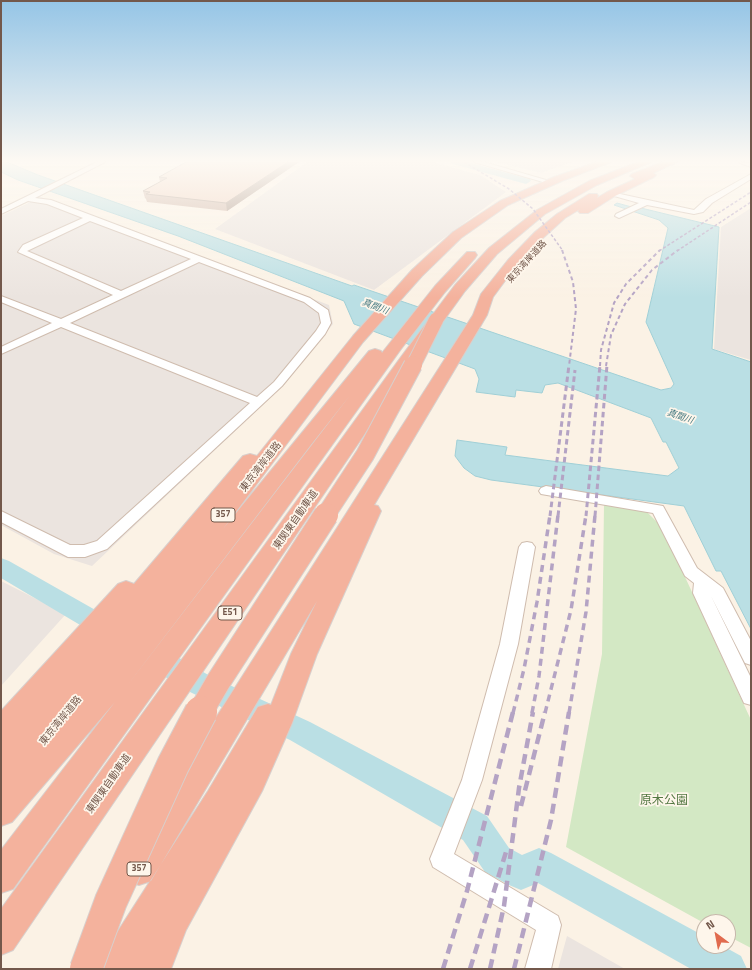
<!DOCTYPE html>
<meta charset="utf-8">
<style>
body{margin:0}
#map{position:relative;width:752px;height:970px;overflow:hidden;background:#fbf2e5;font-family:"Titillium Web",sans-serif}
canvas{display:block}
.frame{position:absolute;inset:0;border:2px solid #73584b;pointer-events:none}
.north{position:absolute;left:696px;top:914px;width:40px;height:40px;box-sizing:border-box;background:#fef6eb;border:1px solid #c6b7ab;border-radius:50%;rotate:328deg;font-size:11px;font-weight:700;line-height:16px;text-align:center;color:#73584b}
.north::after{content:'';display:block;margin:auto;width:14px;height:18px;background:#e16b4e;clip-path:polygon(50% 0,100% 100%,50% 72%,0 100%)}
</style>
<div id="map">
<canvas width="752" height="970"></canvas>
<div class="frame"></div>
<div class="north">N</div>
</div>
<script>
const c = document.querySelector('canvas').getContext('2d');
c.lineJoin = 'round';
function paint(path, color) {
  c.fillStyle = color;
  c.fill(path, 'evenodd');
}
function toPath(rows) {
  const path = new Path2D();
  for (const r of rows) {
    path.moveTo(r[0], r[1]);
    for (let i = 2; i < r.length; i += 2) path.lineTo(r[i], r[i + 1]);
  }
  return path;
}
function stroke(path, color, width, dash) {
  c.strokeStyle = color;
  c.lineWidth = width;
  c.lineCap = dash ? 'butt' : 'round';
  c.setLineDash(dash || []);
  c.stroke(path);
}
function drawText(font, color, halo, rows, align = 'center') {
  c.font = font + ' "Titillium Web","Noto Sans JP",sans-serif';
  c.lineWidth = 3.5;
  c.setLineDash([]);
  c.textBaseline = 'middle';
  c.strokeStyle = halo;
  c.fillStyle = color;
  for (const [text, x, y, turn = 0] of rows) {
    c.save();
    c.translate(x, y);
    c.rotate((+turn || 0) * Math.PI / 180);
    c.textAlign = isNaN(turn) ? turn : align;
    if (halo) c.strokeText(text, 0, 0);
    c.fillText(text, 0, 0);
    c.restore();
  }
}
const industrial = toPath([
 [307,162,433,162,480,175,506,192,374,290,215,229],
 [496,162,572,162,541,173],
 [41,197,329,305,333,324,284,385,92,566,54,554,1,525,1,216],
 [751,208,751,360,714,349,721,227],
 [1,581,66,614,1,686],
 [567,936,625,969,558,969]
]);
const green = toPath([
 [604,505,647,512,662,527,751,720,751,948,728,936,728,922,704,923,566,847,602,654]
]);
const water = toPath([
 [1,162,7,162,38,175,352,286,354,285,661,390,671,388,674,384,646,322,668,228,659,220,614,205,617,203,639,209,641,208,719,227,712,349,751,362,751,629,721,571,716,571,684,506,491,480,475,476,464,468,455,456,457,440,507,447,505,455,668,476,679,468,666,442,663,442,651,418,558,383,545,385,542,393,516,390,515,397,476,392,479,379,475,369,354,324,344,301,178,236,18,180,1,172,1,162]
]);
const river = toPath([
 [451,162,467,162,530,179,531,181,526,184,453,164,451,162],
 [1,558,9,561,120,624,124,631,120,638,111,641,102,638,1,578,1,558],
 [148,642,157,645,210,676,310,722,487,816,509,848,522,855,539,848,551,853,704,936,704,946,723,946,741,956,747,969,691,969,538,883,521,890,509,885,485,872,463,840,290,740,190,692,139,661,135,653,139,645,148,642]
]);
const minor = toPath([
 [97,162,105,162,35,198,51,200,310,298,328,310,331,323,325,334,282,386,107,549,85,557,68,557,1,522,1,511,70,545,84,545,97,541,250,403,61,327,1,354,1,347,52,323,1,302,1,296,61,319,113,295,18,252,23,245,83,218,47,204,28,201,1,214,1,209,97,162],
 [90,221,191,259,121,291,27,251,90,221],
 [199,262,304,302,319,313,321,323,316,331,274,382,257,397,70,323,199,262],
 [474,162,484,162,546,180,543,182,474,162],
 [739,162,751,163,751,167,740,163,739,162],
 [751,174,751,179,712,203,703,212,694,214,647,205,619,218,615,216,616,214,639,203,607,194,611,192,694,210,706,199,751,174],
 [546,486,663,506,697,568,723,588,751,641,751,665,745,663,711,596,751,678,751,705,744,703,693,593,694,583,685,576,653,513,541,494,539,491,541,488,546,486],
 [527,542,532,543,535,547,518,644,482,780,454,854,558,916,561,925,551,969,525,969,536,930,433,867,430,859,462,780,500,644,519,547,522,543,527,542]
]);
const highway = toPath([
 [597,162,611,162,562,181,508,205,461,238,422,276,363,342,223,529,369,351,375,349,381,351,382,353,435,286,467,252,475,252,477,255,475,258,445,292,401,349,13,889,1,893,1,850,115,702,12,822,1,826,1,711,118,584,126,581,134,584,243,456,250,454,257,456,353,336,412,270,453,232,500,201,554,177,597,162],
 [351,394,123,691,310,446,351,394],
 [638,162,651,162,597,185,545,214,497,254,465,291,413,363,13,950,1,955,1,909,401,357,455,285,489,248,537,210,589,181,638,162],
 [663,162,677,162,653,173,656,175,654,177,615,196,588,213,580,213,578,211,580,209,565,218,543,238,516,266,493,297,487,315,374,505,378,506,381,511,317,654,292,723,262,791,186,930,171,969,97,969,102,956,208,791,258,707,268,704,271,705,291,654,317,601,151,881,139,885,127,881,123,869,127,857,473,315,481,294,508,260,535,232,557,214,589,194,597,194,598,196,597,198,587,204,607,192,635,179,630,176,632,174,663,162]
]);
const railFar4 = toPath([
 [464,162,509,189,533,209,563,251],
 [659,251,751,192],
 [677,251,751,202]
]);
const railFar3 = toPath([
 [562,250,573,282,576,309,569,366],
 [600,366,601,350,614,303,626,284,660,250],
 [606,366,611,335,625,304,652,270,678,250]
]);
const railFar2 = toPath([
 [550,516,569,365],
 [558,516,575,370],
 [586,516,600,365],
 [595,516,607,365]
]);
const railFar1 = toPath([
 [513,713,524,669,537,602,550,515],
 [532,713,539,676,558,515],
 [545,713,571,610,586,515],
 [569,713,586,612,595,515]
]);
const rail = toPath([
 [521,806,545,712],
 [443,969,467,891,513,712],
 [470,969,506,852],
 [490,969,504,906,519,788,533,712],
 [514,969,551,820,569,712]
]);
const highwayBridgeFar3 = toPath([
 [413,366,436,320]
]);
const highwayBridgeFar2 = toPath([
 [325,516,365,455,413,365]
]);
const highwayBridgeFar1 = toPath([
 [200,713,218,682,326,515]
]);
const highwayBridge = toPath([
 [86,969,111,901,173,765,201,712]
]);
const wall = toPath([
 [299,162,227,211,147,202,146,199,145,198,143,191,160,182,159,177]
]);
const shadedWall = toPath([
 [288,162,299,162,227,211,226,203]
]);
const building = toPath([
 [186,162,288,162,226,203,146,194,150,192,143,191,167,178,159,177,186,162]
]);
const farStreetnames = [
 ["東京湾岸道路",527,262,-48]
];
const farWaternames = [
 ["真間川",375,307,21],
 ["真間川",680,417,19]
];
const shields = [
 [223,515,24],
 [230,613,24],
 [139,869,24]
];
const shieldNames = [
 ["357",223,515],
 ["E51",230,613],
 ["357",139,869]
];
const streetNames = [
 ["東京湾岸道路",261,467,-52],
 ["東関東自動車道",296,520,-55],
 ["東京湾岸道路",61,721,-51],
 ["東関東自動車道",109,784,-55]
];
const nearParknames = [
 ["原木公園",664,801]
];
paint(industrial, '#ebe4df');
paint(green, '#d3e8c4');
paint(water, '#badfe4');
stroke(water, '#a0cfd6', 1);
paint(river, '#badfe4');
stroke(minor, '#cfbcae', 2);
stroke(highway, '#d8d0cd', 2);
paint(minor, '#fff');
paint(highway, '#f4b29d');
stroke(railFar4, '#b4a3c4', 1.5, [3, 2]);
stroke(railFar3, '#b4a3c4', 2, [4, 3]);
stroke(railFar2, '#b4a3c4', 3, [5.5, 3.5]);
stroke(railFar1, '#b4a3c4', 3.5, [7, 5]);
stroke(rail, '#b4a3c4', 4.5, [10, 6]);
stroke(highwayBridgeFar3, '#d8d0cd', 16, []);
stroke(highwayBridgeFar2, '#d8d0cd', 20, []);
stroke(highwayBridgeFar1, '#d8d0cd', 26, []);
stroke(highwayBridge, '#d8d0cd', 34, []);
stroke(highwayBridgeFar3, '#f4b29d', 14);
stroke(highwayBridgeFar2, '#f4b29d', 18);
stroke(highwayBridgeFar1, '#f4b29d', 24);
stroke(highwayBridge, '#f4b29d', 32);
paint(wall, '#ceb3a3');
paint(shadedWall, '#a89284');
paint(building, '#f0d0bd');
stroke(building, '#a89284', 1);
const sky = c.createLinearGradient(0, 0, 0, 298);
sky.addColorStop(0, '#95c5e6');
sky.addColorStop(0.54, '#fdf9f3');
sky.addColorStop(1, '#fdf9f300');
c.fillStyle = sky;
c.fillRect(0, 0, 752, 298);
drawText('9px', '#73584b', '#fef6eb', farStreetnames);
drawText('italic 9px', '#42777f', '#fef6eb', farWaternames);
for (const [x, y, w] of shields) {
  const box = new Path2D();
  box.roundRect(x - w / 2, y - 7, w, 14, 3);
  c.fillStyle = '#fef6eb';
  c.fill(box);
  stroke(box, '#73584b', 1);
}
drawText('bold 9px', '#73584b', null, shieldNames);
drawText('10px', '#73584b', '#fef6eb', streetNames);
drawText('12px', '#547843', '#fef6eb', nearParknames);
</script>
